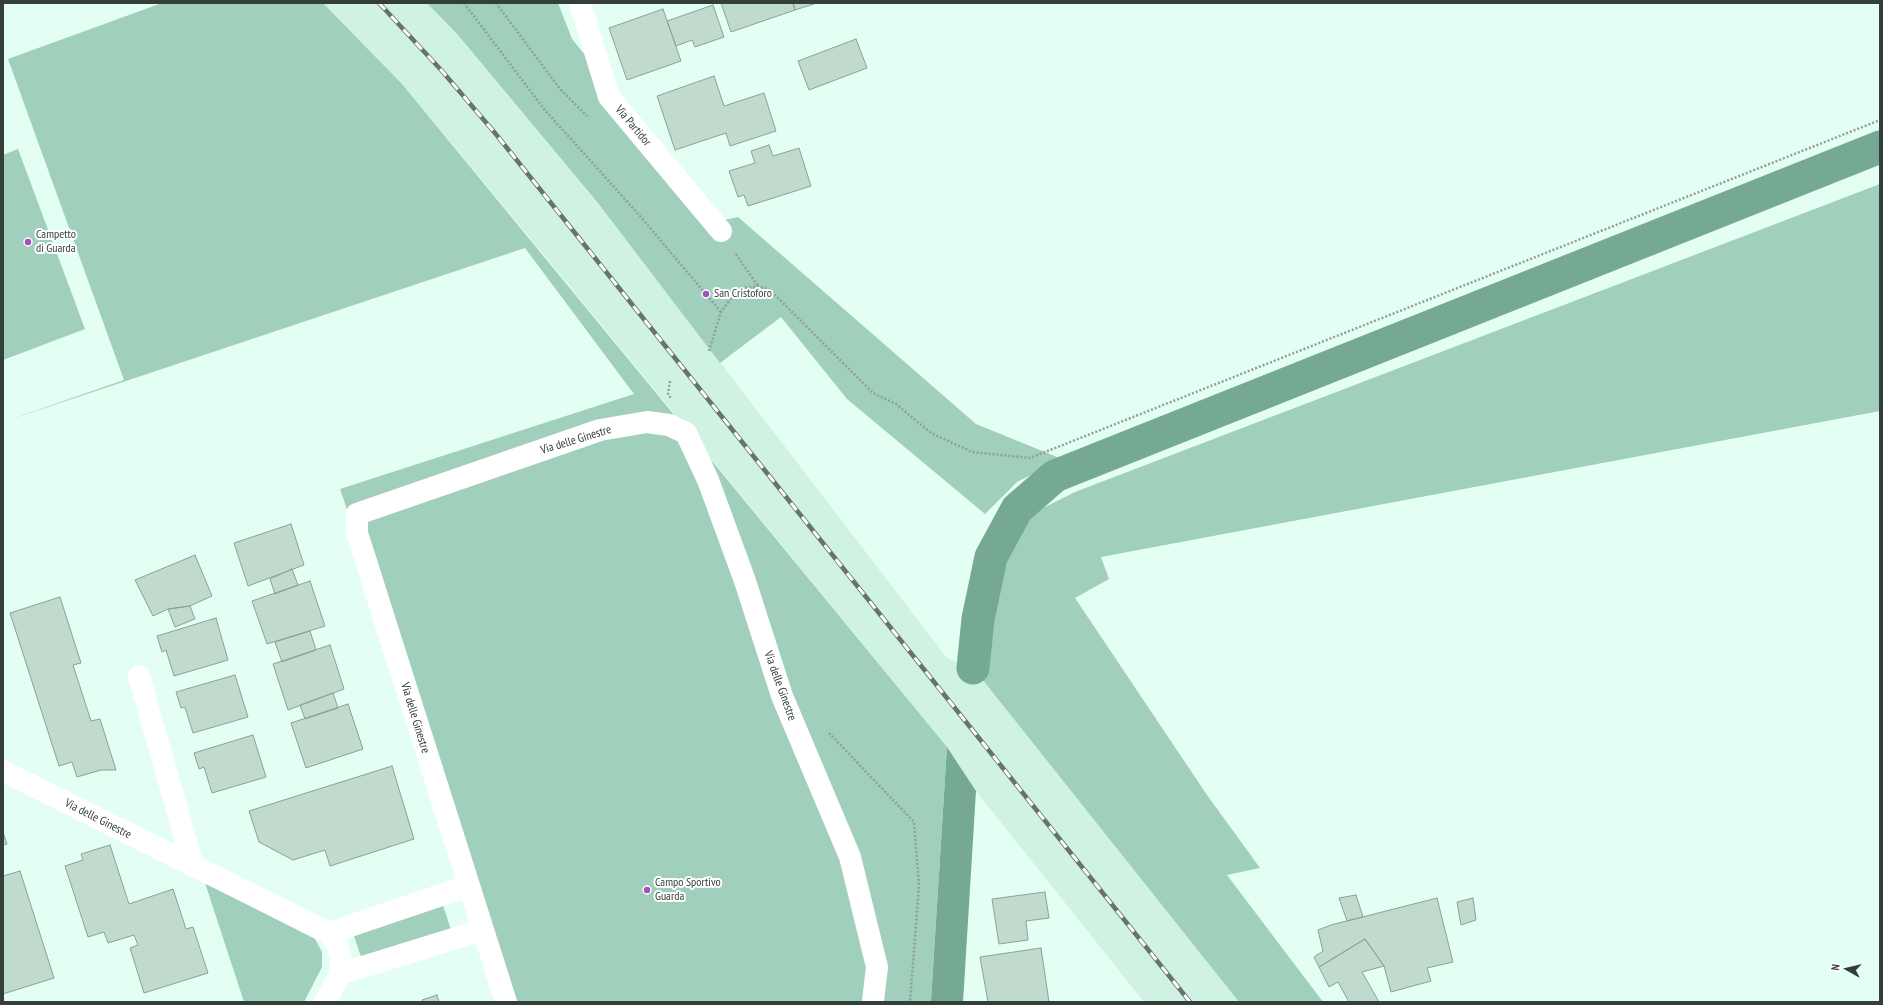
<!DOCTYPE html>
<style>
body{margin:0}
#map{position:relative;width:1883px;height:1005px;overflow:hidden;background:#e3fef2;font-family:"PT Sans Narrow",sans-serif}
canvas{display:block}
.frame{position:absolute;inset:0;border:4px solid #343e3a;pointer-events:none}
.north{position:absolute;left:1827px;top:949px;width:40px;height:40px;-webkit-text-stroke:3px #fff;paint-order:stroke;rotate:278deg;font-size:11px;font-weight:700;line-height:16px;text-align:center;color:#343e3a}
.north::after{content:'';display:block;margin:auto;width:14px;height:18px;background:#343e3a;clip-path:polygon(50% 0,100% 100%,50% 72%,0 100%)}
</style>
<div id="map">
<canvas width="1883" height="1005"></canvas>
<div class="frame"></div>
<div class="north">N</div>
</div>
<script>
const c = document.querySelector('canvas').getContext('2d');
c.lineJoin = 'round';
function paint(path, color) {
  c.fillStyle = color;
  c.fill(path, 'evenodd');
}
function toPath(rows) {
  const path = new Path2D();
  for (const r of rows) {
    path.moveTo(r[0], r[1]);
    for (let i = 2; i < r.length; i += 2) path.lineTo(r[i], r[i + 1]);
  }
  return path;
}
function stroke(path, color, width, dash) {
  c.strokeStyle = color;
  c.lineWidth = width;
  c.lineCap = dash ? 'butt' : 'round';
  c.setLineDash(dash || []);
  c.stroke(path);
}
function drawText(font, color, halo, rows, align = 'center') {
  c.font = font + ' "PT Sans Narrow",sans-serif';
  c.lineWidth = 4;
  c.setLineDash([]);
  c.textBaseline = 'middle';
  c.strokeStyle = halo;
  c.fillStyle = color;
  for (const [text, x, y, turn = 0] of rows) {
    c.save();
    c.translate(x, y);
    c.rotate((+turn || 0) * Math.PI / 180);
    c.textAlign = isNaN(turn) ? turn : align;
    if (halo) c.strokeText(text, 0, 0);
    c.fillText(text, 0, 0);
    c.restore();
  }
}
const built = toPath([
 [323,3,427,3,458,35,598,203,947,658,973,668,978,674,1239,1002,1144,1002,976,791,947,747,540,250,402,84]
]);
const green = toPath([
 [162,3,323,3,402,84,947,747,931,1002,517,1002,340,489,634,394,525,248,3,422,124,380,8,59],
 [427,3,558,3,572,39,720,221,738,217,976,424,1062,459,1017,482,985,514,847,399,781,317,720,363,598,203,458,35],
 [18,149,85,329,3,360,3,155],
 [1880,184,1880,411,1101,557,1109,579,1075,598,1207,795,1260,868,1227,875,1323,1002,1239,1002,978,674,996,567,1017,528,1039,510,1075,492],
 [205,883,315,939,322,952,322,967,304,1002,244,1002],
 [443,905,451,930,361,957,353,933]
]);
const water = toPath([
 [947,747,976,791,963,1002,931,1002]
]);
const canal = toPath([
 [973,668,978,619,991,557,1017,509,1055,476,1880,147]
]);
const building = toPath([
 [721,3,793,3,795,10,731,32,721,3],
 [793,3,817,3,795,10,793,3],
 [713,5,724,37,695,47,692,40,676,46,667,21,713,5],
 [663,9,681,61,627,80,609,28,663,9],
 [856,39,867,68,809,90,798,61,856,39],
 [714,76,724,106,764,93,776,131,730,146,726,133,675,150,657,96,714,76],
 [769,145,773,156,799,148,811,186,748,206,744,195,738,197,729,171,755,163,751,151,769,145],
 [291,524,304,565,248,586,234,543,291,524],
 [195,555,212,596,190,606,168,609,153,616,135,580,195,555],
 [292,569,298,585,275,594,270,579,292,569],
 [310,581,325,626,267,644,252,601,310,581],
 [60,597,81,663,73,665,91,721,100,719,116,770,101,770,77,777,72,762,59,766,10,613,60,597],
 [190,606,195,619,175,627,168,609,190,606],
 [216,618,228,660,174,676,166,650,162,652,157,636,216,618],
 [310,631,316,650,282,662,275,642,310,631],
 [330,645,344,689,288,710,273,664,330,645],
 [235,675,248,717,193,733,185,707,181,708,176,692,235,675],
 [333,693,338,708,305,719,300,705,333,693],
 [348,704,363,749,306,768,291,723,348,704],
 [253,735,266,777,212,793,204,767,199,769,194,753,253,735],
 [392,766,414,839,330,866,325,850,293,860,259,842,249,811,392,766],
 [3,832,7,844,3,845,3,832],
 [110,845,129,904,173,889,186,929,193,927,208,973,144,993,130,948,138,945,134,935,108,943,104,932,88,937,65,866,83,860,81,854,110,845],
 [20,871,54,978,3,994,3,876,20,871],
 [1045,892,1049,918,1026,921,1028,940,999,944,992,899,1045,892],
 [1356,895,1363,917,1347,921,1339,898,1356,895],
 [1437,898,1453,962,1427,968,1431,981,1391,992,1384,966,1365,939,1319,967,1314,957,1323,951,1318,930,1331,925,1437,898],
 [1473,898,1476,920,1461,925,1457,902,1473,898],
 [1365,939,1384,966,1362,972,1379,1002,1349,1002,1338,982,1329,987,1319,967,1365,939],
 [1041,948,1049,1002,988,1002,980,957,1041,948],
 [437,995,439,1002,422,1002,422,1000,437,995]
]);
const path = toPath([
 [464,3,544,109,640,216,721,312],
 [496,3,560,89,587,116],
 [736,254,758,286],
 [709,351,721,312,734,294,743,288,758,286,770,290,873,393,896,404,931,433,972,452,1030,458,1880,120],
 [670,381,668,395,671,398],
 [829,733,914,822,919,885,910,1002]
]);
const street = toPath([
 [580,3,609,97,721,231],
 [139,676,193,866],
 [3,771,329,933,337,944,341,959,340,974,325,1002],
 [329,933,468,886],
 [340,974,482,930],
 [506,1002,357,533,357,514,600,430,647,422,669,425,686,433,708,480,745,581,782,696,850,857,877,967,873,1001]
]);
const rail = toPath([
 [379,3,442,71,495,133,1190,1002]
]);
const markers = [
 [28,242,4,"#a450bf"],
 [706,294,4,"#a450bf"],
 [647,890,4,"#a450bf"]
];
const streetNames = [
 ["Via Partidor",633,126,50],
 ["Via delle Ginestre",576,440,-17],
 ["Via delle Ginestre",780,686,70],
 ["Via delle Ginestre",415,718,73],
 ["Via delle Ginestre",98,819,27]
];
const poiNames = [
 ["Campetto",36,235],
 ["di Guarda",36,249],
 ["San Cristoforo",714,294],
 ["Campo Sportivo",655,883],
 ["Guarda",655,897]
];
paint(built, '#d0f2e2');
paint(green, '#a0cfbb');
paint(water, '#75a993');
stroke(canal, '#75a993', 33);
paint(building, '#c0dace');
stroke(building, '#89a297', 1);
stroke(path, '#8ea198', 2.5, [2, 2]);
stroke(street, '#fff', 22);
stroke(rail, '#65746e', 4.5);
stroke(rail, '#fff', 3, [9]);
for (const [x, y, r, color] of markers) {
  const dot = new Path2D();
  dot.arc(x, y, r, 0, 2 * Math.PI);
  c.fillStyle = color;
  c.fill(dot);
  stroke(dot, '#fff', 1.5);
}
drawText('12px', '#343e3a', '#fff', streetNames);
drawText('12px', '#343e3a', '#fff', poiNames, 'left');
</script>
